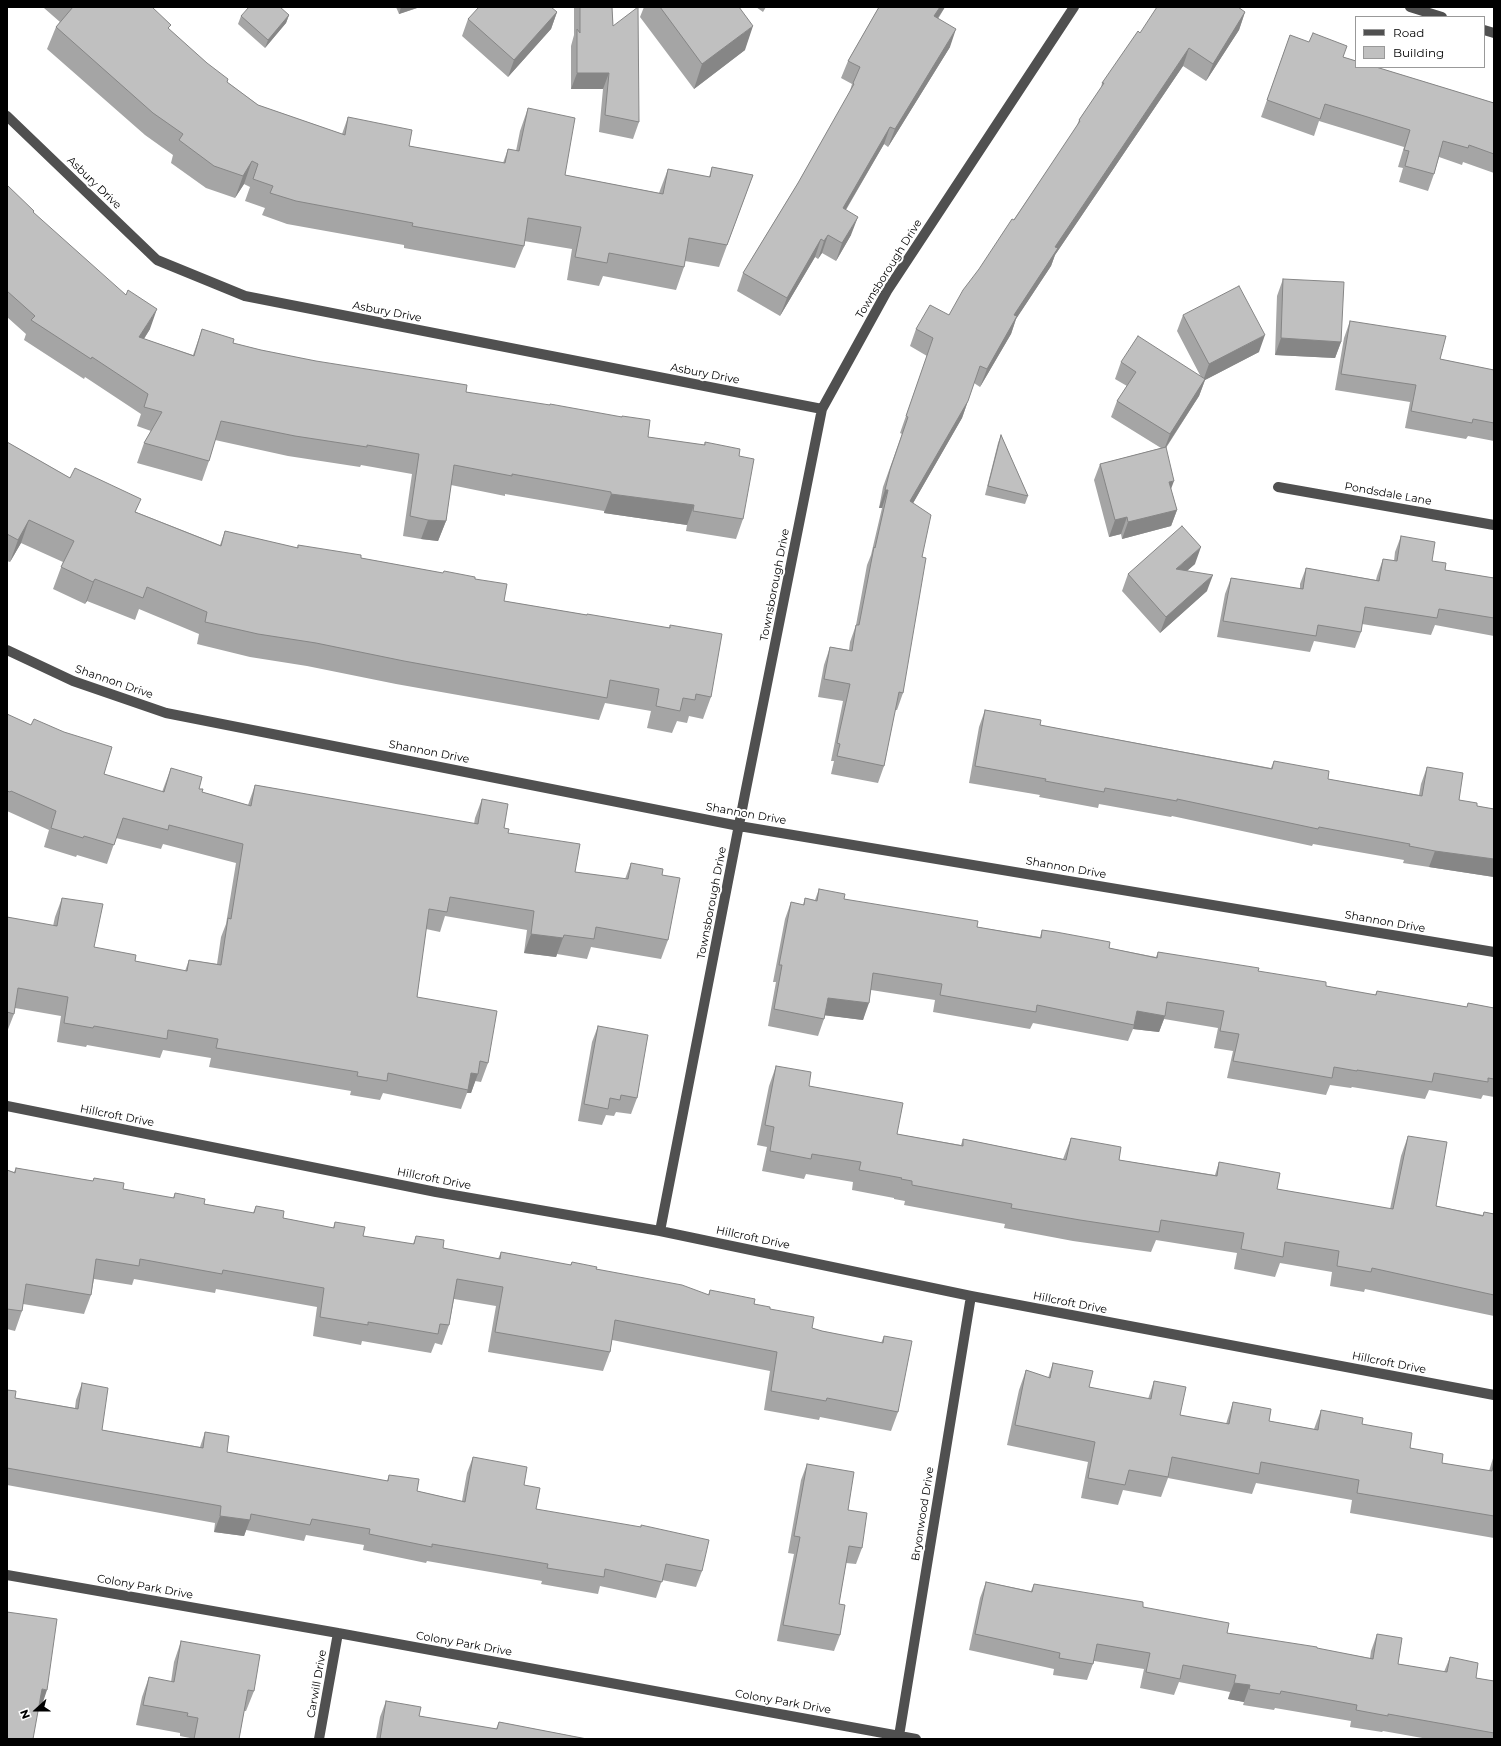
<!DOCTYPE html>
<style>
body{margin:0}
#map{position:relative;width:1501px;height:1746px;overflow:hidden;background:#fff;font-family:Montserrat,sans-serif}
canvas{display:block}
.frame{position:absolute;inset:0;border:8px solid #000;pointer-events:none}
.legend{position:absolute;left:1355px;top:16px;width:130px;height:52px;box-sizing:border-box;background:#fff;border:1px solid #999;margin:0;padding:5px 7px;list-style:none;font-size:12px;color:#000}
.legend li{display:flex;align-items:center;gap:8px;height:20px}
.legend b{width:20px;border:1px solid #999}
.north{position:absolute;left:16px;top:1690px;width:40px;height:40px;-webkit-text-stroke:3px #fff;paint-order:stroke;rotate:249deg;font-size:11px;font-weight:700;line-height:16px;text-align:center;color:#000}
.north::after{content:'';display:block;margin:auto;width:14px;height:18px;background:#000;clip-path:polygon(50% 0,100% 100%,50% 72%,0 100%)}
</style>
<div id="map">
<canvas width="1501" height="1746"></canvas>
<div class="frame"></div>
<ul class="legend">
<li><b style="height:5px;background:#505050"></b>Road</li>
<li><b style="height:11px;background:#c0c0c0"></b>Building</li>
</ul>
<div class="north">N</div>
</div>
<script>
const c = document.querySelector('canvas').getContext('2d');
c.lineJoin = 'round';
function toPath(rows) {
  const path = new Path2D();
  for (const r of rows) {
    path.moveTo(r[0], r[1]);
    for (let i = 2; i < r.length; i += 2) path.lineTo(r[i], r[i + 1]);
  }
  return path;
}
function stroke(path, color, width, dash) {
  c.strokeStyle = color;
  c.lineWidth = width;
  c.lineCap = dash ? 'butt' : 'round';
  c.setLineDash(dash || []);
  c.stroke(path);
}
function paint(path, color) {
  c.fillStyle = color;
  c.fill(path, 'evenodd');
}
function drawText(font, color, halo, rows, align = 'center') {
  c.font = font + ' Montserrat,sans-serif';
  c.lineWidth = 4;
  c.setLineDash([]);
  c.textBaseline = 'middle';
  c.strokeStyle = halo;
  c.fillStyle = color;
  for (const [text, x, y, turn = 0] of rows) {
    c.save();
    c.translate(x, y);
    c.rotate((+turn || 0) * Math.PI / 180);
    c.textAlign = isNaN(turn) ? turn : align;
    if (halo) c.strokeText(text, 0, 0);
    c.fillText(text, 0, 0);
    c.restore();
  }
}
const minor = toPath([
 [1410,7,1442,17],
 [1484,30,1494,33],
 [7,116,157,260,245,296,822,409],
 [1278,487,1494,525],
 [7,650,73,681,166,713,739,826,1494,952],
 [7,1106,436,1192,660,1231,971,1296,1494,1395],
 [660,1231,745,794,822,409,887,291,1074,7],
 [7,1575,338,1633,916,1739],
 [899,1736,971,1296],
 [319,1739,338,1633]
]);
const wall = toPath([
 [44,7,152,7,170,30,227,82,258,105,342,134,348,117,409,146,503,163,508,149,516,151,520,131,528,108,565,175,659,193,668,169,709,177,712,167,753,175,719,267,685,261,684,267,676,290,603,276,599,286,567,280,572,249,524,241,524,246,515,268,404,248,404,245,287,224,262,215,265,208,245,201,250,187,244,184,235,198,206,188,171,163,173,155,145,135,47,49,56,27,60,22,44,8],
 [396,7,420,7,399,14],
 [574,7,612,7,613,26,639,122,633,139,599,132,603,89,571,89,571,46,574,35],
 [644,7,739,7,745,50,694,89,640,17],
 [756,7,766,7,763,12],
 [879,7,945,7,938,19,950,47,888,147,884,144,846,210,851,235,836,261,822,253,818,259,815,257,780,316,737,291,743,273,798,183,849,94,852,84,841,78,848,61],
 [557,12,551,29,508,77,462,36,468,19],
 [1245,12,1239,30,1206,81,1183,66,1055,255,1051,266,1016,319,1011,334,980,387,974,383,962,418,913,503,922,557,903,693,897,710,895,710,884,766,878,783,831,774,834,761,831,761,843,701,818,697,824,665,830,647,849,650,850,642,856,625,867,565,871,555,882,508,879,508,883,487,902,434,900,433,927,356,910,346,916,329,949,315,1076,128,1079,120,1101,88,1102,83,1140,33],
 [289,15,286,23,265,48,238,24,241,16],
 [1290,35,1343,57,1494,103,1494,173,1463,162,1462,165,1439,157,1434,174,1428,191,1399,182,1403,168,1398,167,1404,147,1319,121,1314,136,1261,117],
 [7,185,34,213,150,329,144,339,193,355,202,329,233,343,261,350,466,392,648,437,704,445,705,442,739,456,743,519,736,539,686,531,687,525,604,513,604,511,505,494,505,496,451,485,446,521,438,541,421,539,403,536,412,474,361,465,360,467,288,456,215,440,209,461,202,481,137,463,144,443,151,431,137,426,141,414,85,377,84,379,24,340,26,334,7,317],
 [1283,279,1341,342,1335,358,1275,355,1277,296],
 [1183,315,1259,352,1205,380,1199,396,1166,448,1171,489,1177,510,1171,526,1122,539,1121,534,1109,537,1094,480,1100,464,1161,448,1111,417,1117,401,1127,386,1115,379,1121,362,1201,377,1177,331],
 [1350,321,1440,359,1494,370,1494,441,1468,436,1466,439,1405,428,1410,402,1335,390,1344,338],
 [1001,435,1028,496,1025,504,985,495,998,443],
 [7,442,70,478,136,512,220,545,225,531,297,548,298,545,361,558,475,579,504,601,587,615,669,628,670,625,711,697,703,719,689,716,687,723,677,721,672,733,647,728,651,711,605,703,599,720,396,684,307,666,250,657,197,644,199,634,139,609,135,620,87,601,85,604,53,589,63,562,21,543,10,562,7,561],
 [1401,536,1432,561,1445,570,1494,578,1494,636,1435,625,1431,635,1362,624,1361,632,1355,648,1314,641,1310,652,1217,637,1225,594,1231,578,1300,589,1300,584,1306,568,1376,580,1377,576,1383,559,1394,561,1395,552],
 [1195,564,1187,571,1207,591,1160,633,1122,591,1128,574],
 [985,710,1040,725,1271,768,1274,761,1328,779,1419,795,1421,784,1427,767,1459,800,1477,806,1494,809,1494,877,1403,863,1404,860,1313,844,1312,846,1172,816,1171,817,1099,804,1098,808,1039,797,1040,795,969,783,979,727],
 [7,714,104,774,162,792,171,768,199,789,202,792,248,805,255,785,474,824,475,818,482,799,504,828,508,833,575,872,625,879,631,863,662,875,668,940,661,959,591,947,587,959,557,954,556,957,524,953,527,930,445,916,440,932,426,929,417,997,488,1063,481,1082,475,1081,471,1093,467,1093,461,1109,383,1093,380,1100,350,1095,351,1091,209,1067,211,1058,163,1050,160,1058,87,1045,86,1047,57,1042,61,1016,15,1008,14,1014,7,1032,7,917,53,926,55,917,62,898,94,947,135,961,185,971,189,960,217,964,221,937,226,924,236,863,163,844,161,849,116,838,107,864,77,855,76,857,44,847,49,830,7,811],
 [819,889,844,899,977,927,1040,937,1042,930,1109,948,1156,957,1158,952,1258,971,1326,986,1375,995,1377,991,1467,1007,1468,1003,1494,1008,1494,1097,1483,1095,1481,1099,1429,1090,1425,1099,1352,1087,1351,1088,1330,1085,1326,1095,1227,1078,1233,1051,1214,1048,1218,1028,1164,1019,1159,1032,1133,1029,1128,1041,1033,1023,1030,1029,933,1012,935,1000,871,990,863,1020,825,1015,824,1019,818,1036,768,1026,776,982,773,982,785,919,791,902,803,905,805,898,815,900],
 [598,1026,637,1098,631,1114,616,1112,614,1116,606,1115,602,1125,578,1121,592,1042],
 [776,1066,809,1086,897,1134,961,1145,963,1139,1063,1159,1071,1138,1119,1160,1215,1175,1219,1162,1277,1189,1390,1209,1401,1156,1408,1136,1436,1206,1483,1215,1484,1212,1494,1214,1494,1316,1365,1289,1364,1292,1330,1286,1332,1272,1280,1263,1275,1277,1234,1269,1237,1253,1156,1240,1151,1252,1073,1241,1004,1228,1005,1224,904,1205,905,1201,894,1199,894,1198,852,1190,853,1182,806,1174,804,1179,762,1171,767,1147,757,1145,769,1086],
 [16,1168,93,1181,94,1178,123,1189,173,1198,175,1193,204,1204,253,1213,256,1206,283,1218,333,1228,335,1222,363,1236,413,1244,416,1236,443,1248,498,1259,501,1252,570,1265,572,1262,596,1269,708,1295,710,1290,770,1309,812,1328,822,1331,881,1343,884,1336,898,1412,891,1431,820,1417,819,1420,764,1410,770,1371,612,1340,610,1352,603,1371,488,1352,496,1306,454,1299,449,1325,442,1345,435,1343,431,1353,362,1341,361,1345,313,1336,317,1307,216,1289,215,1293,134,1279,132,1285,94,1279,91,1295,84,1314,23,1304,22,1311,15,1331,7,1329,7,1170,14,1172],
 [1053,1363,1089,1387,1148,1399,1154,1381,1180,1415,1226,1424,1233,1402,1269,1421,1314,1429,1321,1410,1362,1424,1442,1463,1489,1471,1494,1455,1494,1538,1350,1513,1352,1500,1256,1483,1252,1494,1168,1478,1161,1497,1123,1490,1118,1505,1081,1498,1088,1462,1007,1445,1019,1390,1026,1370,1048,1378],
 [82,1383,102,1430,200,1447,205,1432,227,1452,387,1481,389,1475,417,1491,462,1501,467,1473,473,1457,524,1485,536,1509,702,1571,696,1587,662,1580,656,1598,600,1586,598,1594,541,1584,542,1581,427,1561,426,1563,363,1550,364,1545,306,1535,304,1541,246,1530,244,1536,214,1532,215,1523,7,1485,7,1390,15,1398,75,1408,76,1400],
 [807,1464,848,1510,862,1548,856,1564,846,1563,839,1604,840,1635,834,1651,777,1641,794,1554,788,1553,801,1480],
 [986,1582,1031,1591,1034,1584,1143,1607,1227,1633,1370,1658,1371,1651,1377,1634,1398,1664,1444,1672,1450,1657,1476,1678,1494,1681,1494,1739,1428,1739,1383,1731,1382,1732,1350,1727,1351,1721,1275,1708,1274,1710,1243,1705,1244,1702,1228,1699,1230,1692,1179,1682,1174,1695,1140,1688,1144,1669,1094,1661,1087,1680,1053,1675,1054,1669,969,1650,980,1598],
 [181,1641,254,1691,246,1711,244,1711,239,1739,190,1739,190,1738,180,1736,180,1733,136,1725,142,1697,149,1677,171,1682,174,1662],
 [386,1701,419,1716,496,1729,499,1722,587,1739,376,1739,380,1717]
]);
const shadedWall = toPath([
 [401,7,420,7,399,14],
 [940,7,945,7,927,34,934,16],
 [557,12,551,29,508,77,514,60],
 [1245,12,1239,30,1206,81,1213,64],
 [289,15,286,23,265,48,268,40],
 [753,26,745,50,694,89,702,64],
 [956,29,950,47,888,147,895,129],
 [1189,48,1183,66,1055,255,1051,266,1016,319,1011,334,980,387,987,369,1014,315,1055,247],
 [577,73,609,73,603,89,571,89],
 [890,127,884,144,836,226,843,208],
 [252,161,244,184,235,198,243,176],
 [858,217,851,235,836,261,842,243],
 [828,235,822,253,818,259,824,241],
 [821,239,815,257,780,316,787,298],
 [157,309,150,329,132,357,139,337],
 [1265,335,1259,352,1205,380,1199,396,1164,450,1170,434,1203,381,1209,364],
 [1281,338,1341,342,1335,358,1275,355],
 [968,401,962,418,904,519,910,501],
 [1174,481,1168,497,1169,482],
 [885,490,888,490,882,508,879,508],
 [611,494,694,505,687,525,604,513],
 [1177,510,1171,526,1122,539,1128,522],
 [1127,517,1121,534,1109,537,1115,520],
 [29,520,21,543,10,562,18,540],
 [428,520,446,521,438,541,421,539],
 [1201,547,1195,564,1170,585,1176,569],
 [1213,575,1207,591,1160,633,1166,617],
 [95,579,87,601,85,604,93,582],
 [1435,851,1494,859,1494,877,1429,867],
 [531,934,563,938,556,957,524,953],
 [828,998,869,1003,863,1020,822,1015],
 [1137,1011,1165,1016,1159,1032,1133,1029,1134,1025],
 [471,1073,478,1074,471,1093,467,1093],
 [220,1516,250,1520,244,1536,214,1532],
 [1234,1683,1250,1685,1244,1702,1228,1699],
 [42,1689,47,1690,41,1708,36,1708]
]);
const building = toPath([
 [73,7,152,7,171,25,168,28,207,63,228,79,227,82,258,105,345,135,348,117,412,130,409,146,505,163,508,149,519,151,528,108,575,118,565,175,663,194,668,169,710,177,712,167,753,175,727,245,689,238,684,267,609,253,607,263,575,257,581,227,528,218,524,246,412,226,413,223,296,201,270,193,273,186,253,179,258,164,252,161,243,176,214,166,179,140,183,134,153,113,56,27,73,7],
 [249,7,280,7,289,15,268,40,241,16,249,7],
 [479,7,551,7,557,12,514,60,468,19,479,7],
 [580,7,612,7,613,26,638,7,639,122,605,115,609,73,577,73,577,29,580,33,580,7],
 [660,7,739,7,753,26,702,64,660,7],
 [879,7,940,7,934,16,956,29,895,129,890,127,843,208,858,217,842,243,828,235,824,241,821,239,787,298,743,273,798,183,854,84,853,83,860,67,848,61,879,7],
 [1157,7,1238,7,1245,12,1213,64,1189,48,1055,247,1058,248,1014,315,1017,316,987,369,980,366,968,401,910,501,931,515,922,557,926,558,903,693,899,692,884,766,837,756,840,744,837,743,850,684,824,679,830,647,852,651,856,625,859,625,874,547,875,548,888,490,885,490,890,470,908,417,906,416,933,338,916,329,930,305,949,315,963,290,979,269,1012,219,1014,220,1080,121,1079,120,1104,83,1102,83,1138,31,1140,33,1157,7],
 [1313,33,1347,46,1343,57,1356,61,1356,67,1376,67,1494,103,1494,154,1469,145,1468,148,1443,141,1434,174,1405,166,1409,151,1404,150,1410,130,1325,104,1320,119,1267,100,1290,35,1309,42,1313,33],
 [7,185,34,211,33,212,126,295,128,290,157,309,139,337,194,356,202,329,234,339,233,343,261,350,316,361,467,385,466,392,550,405,550,404,622,417,622,416,650,420,648,437,705,445,705,442,740,449,739,456,754,459,743,519,693,511,694,505,611,494,611,492,512,474,512,476,454,465,446,521,428,520,410,516,419,454,367,445,367,447,295,436,221,421,209,461,144,443,162,412,144,407,148,394,92,357,91,359,31,320,35,316,7,291,7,185],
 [1283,279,1344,282,1341,342,1281,338,1283,279],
 [1239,286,1265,335,1209,364,1183,315,1239,286],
 [1350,321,1446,336,1440,359,1494,370,1494,423,1473,419,1472,423,1411,411,1416,385,1341,374,1350,321],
 [1138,336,1205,379,1170,434,1117,401,1136,372,1121,362,1138,336],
 [1001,435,1028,496,988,486,1001,435],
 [7,442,70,478,75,468,141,499,135,512,221,546,225,531,298,548,298,545,361,555,361,558,443,573,444,571,475,577,475,579,507,584,504,601,587,615,587,614,670,628,670,625,722,634,711,697,696,694,695,700,683,698,680,711,656,706,659,689,610,680,607,698,404,661,316,643,258,634,205,622,207,612,147,587,143,598,95,579,93,582,61,567,74,541,29,520,18,540,7,534,7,442],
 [1166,447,1174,481,1169,482,1177,510,1128,522,1127,517,1115,520,1100,464,1166,447],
 [1182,526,1201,547,1176,569,1213,575,1166,617,1128,574,1182,526],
 [1401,536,1435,542,1432,561,1446,563,1445,570,1494,578,1494,618,1439,609,1437,618,1365,607,1361,632,1318,625,1316,636,1223,621,1231,578,1303,589,1306,568,1379,581,1383,559,1397,561,1401,536],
 [985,710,1041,720,1040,725,1272,769,1274,761,1329,771,1328,779,1422,796,1427,767,1463,773,1459,800,1477,803,1477,806,1494,809,1494,859,1435,851,1409,846,1410,844,1319,827,1318,829,1177,799,1177,801,1105,788,1104,792,1045,781,1046,779,975,766,985,710],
 [7,714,31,725,34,719,64,732,112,747,104,774,164,792,171,768,202,777,199,789,203,789,202,792,251,806,255,785,478,824,482,799,508,804,504,828,509,829,508,833,580,844,575,872,628,879,631,863,663,869,662,875,680,878,668,940,596,927,594,939,564,935,563,938,531,934,534,911,450,897,447,912,429,909,417,997,497,1011,488,1063,480,1061,478,1074,471,1073,468,1090,388,1073,387,1081,357,1076,358,1072,216,1048,218,1039,168,1030,167,1039,94,1026,93,1028,64,1023,68,997,18,988,14,1014,7,1012,7,917,57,926,62,898,103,904,94,947,136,955,135,961,187,971,189,960,221,965,228,918,231,919,243,844,169,825,168,830,123,818,114,845,84,836,83,838,51,828,56,811,11,791,10,792,7,791,7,714],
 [819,889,845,894,844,899,978,921,977,927,1041,938,1042,930,1056,932,1110,942,1109,948,1157,958,1158,952,1259,968,1258,971,1326,982,1326,986,1376,995,1377,991,1467,1007,1468,1003,1494,1008,1494,1079,1488,1078,1488,1082,1434,1073,1432,1082,1357,1070,1357,1071,1334,1067,1332,1078,1233,1061,1239,1034,1220,1031,1224,1011,1167,1002,1165,1016,1137,1011,1134,1025,1037,1005,1036,1012,940,995,942,984,873,973,869,1003,828,998,824,1019,774,1009,782,965,779,965,791,902,804,905,805,898,817,901,819,889],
 [598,1026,648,1035,637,1098,621,1095,620,1100,610,1098,608,1109,584,1104,598,1026],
 [776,1066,811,1072,809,1086,903,1103,897,1134,963,1146,963,1139,1066,1160,1071,1138,1121,1147,1119,1160,1217,1176,1219,1162,1280,1173,1277,1189,1393,1209,1408,1136,1447,1142,1436,1206,1483,1216,1484,1212,1494,1214,1494,1295,1372,1268,1371,1272,1337,1266,1339,1251,1285,1242,1283,1257,1241,1249,1244,1233,1161,1220,1159,1232,1080,1220,1011,1208,1012,1204,912,1185,912,1181,901,1179,902,1178,859,1170,861,1162,812,1154,811,1159,770,1151,774,1127,765,1125,776,1066],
 [16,1168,93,1181,94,1178,124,1183,123,1189,174,1198,175,1193,205,1199,204,1204,254,1213,256,1206,284,1211,283,1218,334,1228,335,1222,365,1227,363,1236,414,1244,416,1236,444,1240,443,1248,500,1259,501,1252,571,1265,572,1262,597,1267,596,1269,682,1285,709,1295,710,1290,755,1299,754,1304,770,1307,770,1309,814,1317,812,1328,822,1331,883,1343,884,1336,912,1341,898,1412,827,1398,826,1401,771,1391,777,1352,615,1320,610,1352,495,1332,503,1287,457,1279,449,1325,440,1324,438,1334,368,1322,368,1325,320,1317,324,1288,223,1270,222,1274,140,1259,139,1266,96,1259,91,1295,26,1284,22,1311,7,1309,7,1170,15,1173,16,1168],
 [1053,1363,1093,1371,1089,1387,1151,1399,1154,1381,1186,1387,1180,1415,1229,1424,1233,1402,1271,1409,1269,1421,1318,1430,1321,1410,1363,1418,1362,1424,1412,1433,1410,1448,1443,1454,1442,1463,1492,1471,1494,1462,1494,1516,1357,1493,1359,1480,1261,1462,1259,1474,1172,1457,1168,1477,1129,1470,1125,1485,1088,1478,1095,1442,1015,1425,1026,1370,1050,1378,1053,1363],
 [82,1383,108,1388,102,1430,203,1448,205,1432,229,1436,227,1452,388,1481,389,1475,419,1479,417,1491,465,1502,473,1457,527,1467,524,1485,540,1488,536,1509,641,1527,641,1525,709,1540,702,1571,666,1564,662,1582,605,1569,604,1577,547,1568,548,1564,432,1544,432,1547,369,1534,370,1529,312,1519,310,1525,251,1514,250,1520,220,1516,221,1506,7,1468,7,1390,16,1391,15,1398,78,1409,82,1383],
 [807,1464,854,1472,848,1510,867,1513,862,1548,849,1546,839,1604,845,1605,840,1635,783,1625,800,1537,794,1536,807,1464],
 [986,1582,1032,1592,1034,1584,1143,1602,1143,1607,1229,1623,1227,1633,1317,1647,1317,1648,1373,1659,1377,1634,1402,1638,1398,1664,1447,1672,1450,1657,1478,1663,1476,1678,1494,1681,1494,1733,1388,1714,1388,1716,1356,1710,1357,1705,1281,1691,1280,1694,1249,1689,1250,1685,1234,1683,1236,1675,1183,1665,1180,1679,1146,1672,1150,1653,1097,1644,1093,1664,1059,1658,1060,1653,975,1634,986,1582],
 [7,1612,57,1619,47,1690,42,1689,33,1739,36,1739,7,1739,7,1612],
 [181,1641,260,1655,254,1691,248,1690,239,1739,194,1739,198,1718,187,1716,188,1713,143,1705,149,1677,174,1682,181,1641],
 [386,1701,421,1707,419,1716,497,1729,499,1722,587,1739,380,1739,386,1701]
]);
const streetNames = [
 ["Asbury Drive",94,183,44],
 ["Townsborough Drive",889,269,-58],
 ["Asbury Drive",387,312,11],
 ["Asbury Drive",705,374,11],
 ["Pondsdale Lane",1388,494,10],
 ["Townsborough Drive",775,585,-79],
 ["Shannon Drive",114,682,19],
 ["Shannon Drive",429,752,11],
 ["Shannon Drive",746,814,10],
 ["Shannon Drive",1066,868,10],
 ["Townsborough Drive",712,903,-79],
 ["Shannon Drive",1385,922,10],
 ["Hillcroft Drive",117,1116,11],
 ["Hillcroft Drive",434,1179,11],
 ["Hillcroft Drive",753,1238,12],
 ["Hillcroft Drive",1070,1303,11],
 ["Hillcroft Drive",1389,1363,11],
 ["Bryonwood Drive",923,1514,-81],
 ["Colony Park Drive",145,1587,10],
 ["Colony Park Drive",464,1644,10],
 ["Carwill Drive",317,1684,-80],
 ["Colony Park Drive",783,1702,10]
];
stroke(minor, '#505050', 10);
paint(wall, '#a5a5a5');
paint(shadedWall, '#868686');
paint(building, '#c0c0c0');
stroke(building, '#868686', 1);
drawText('11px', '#000', '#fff', streetNames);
</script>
